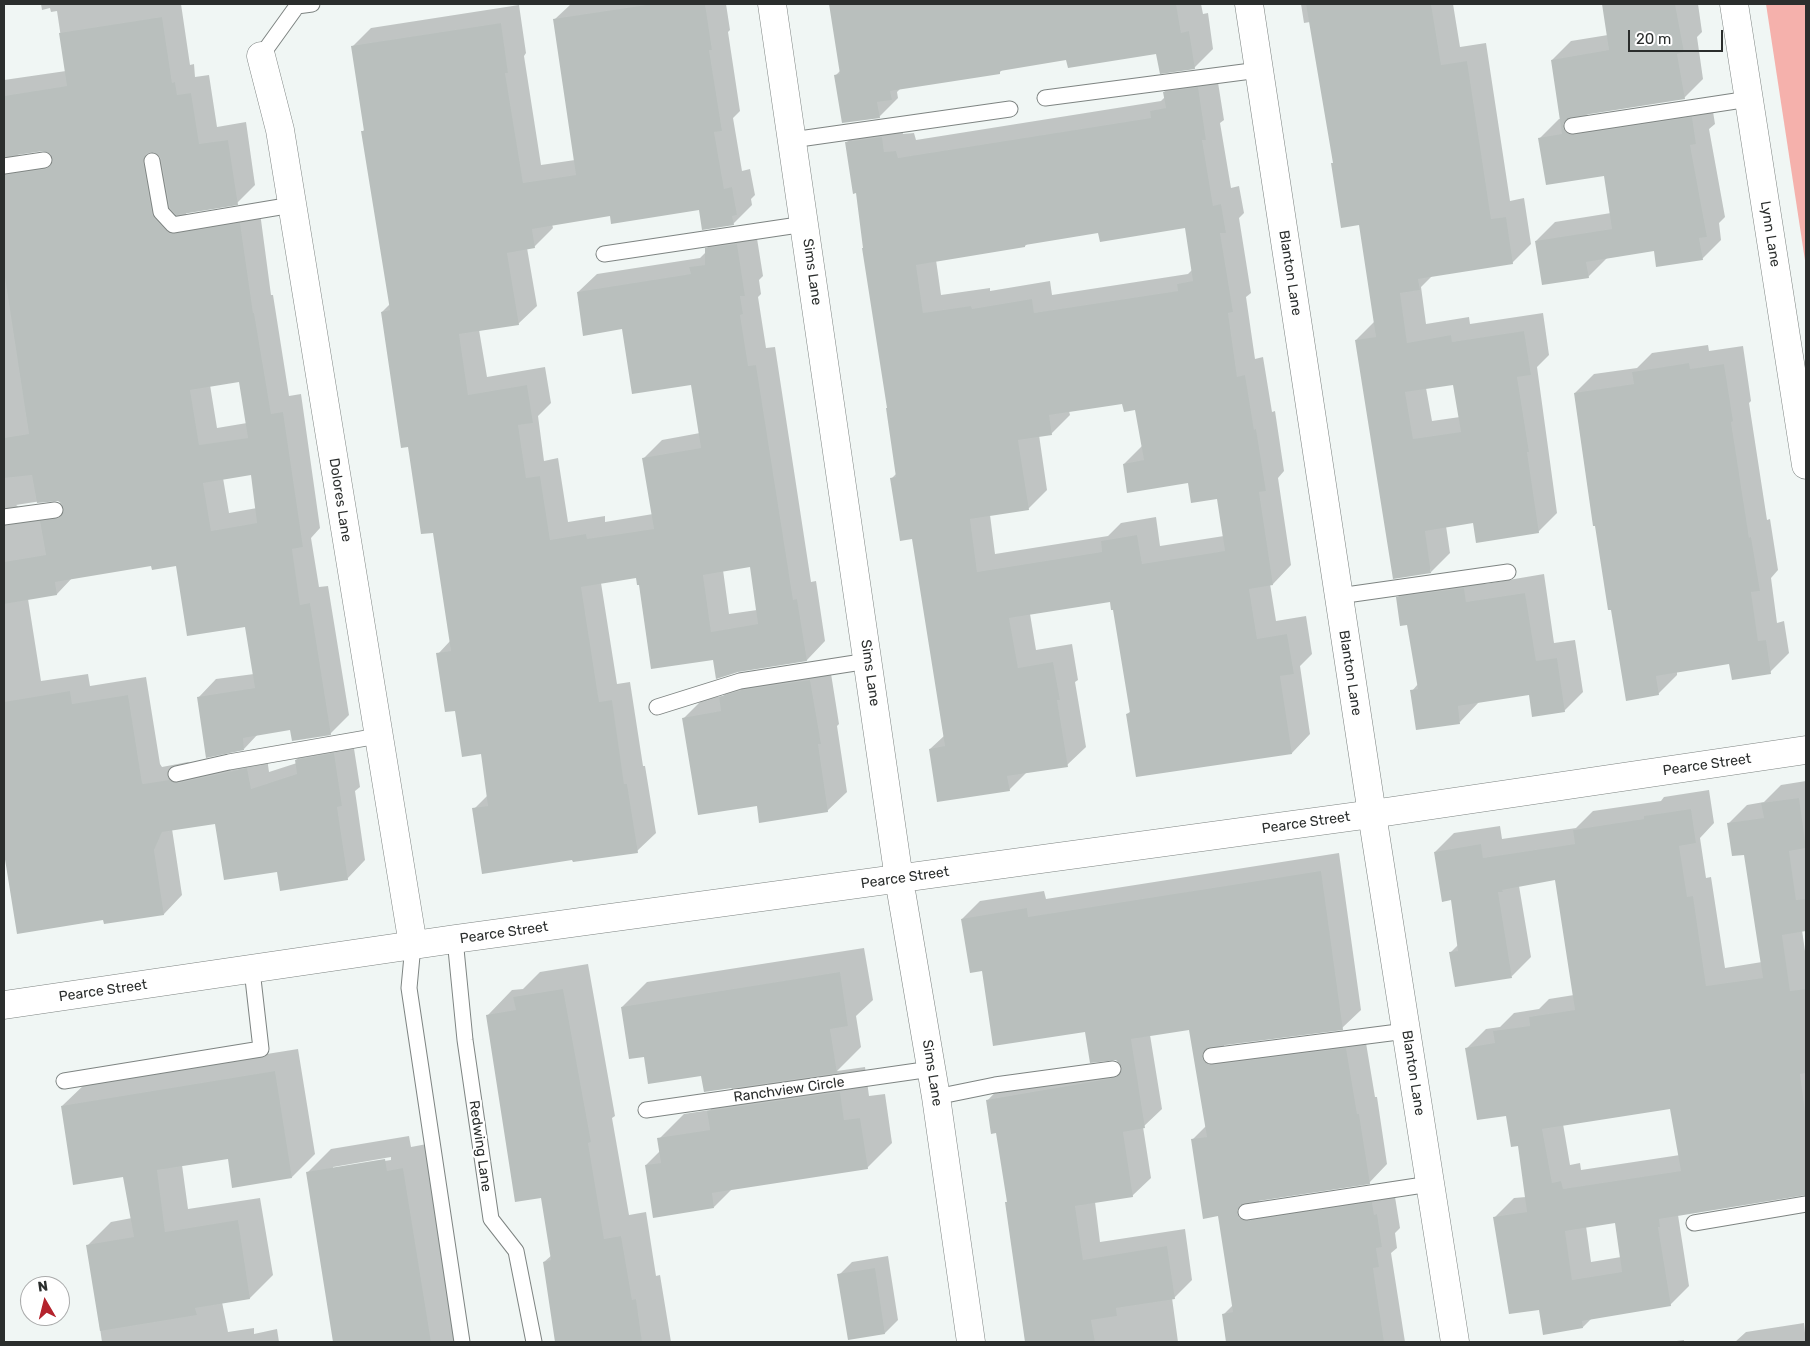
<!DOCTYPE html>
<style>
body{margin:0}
#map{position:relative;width:1810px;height:1346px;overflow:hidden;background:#f0f6f4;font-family:Rubik,sans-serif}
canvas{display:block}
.frame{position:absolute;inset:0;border:5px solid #2b2e2d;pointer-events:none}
.north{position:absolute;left:20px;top:1276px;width:50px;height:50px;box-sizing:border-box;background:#fff;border:1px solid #aaabab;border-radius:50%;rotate:352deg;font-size:14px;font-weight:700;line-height:20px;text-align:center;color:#2b2e2d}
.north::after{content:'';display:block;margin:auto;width:18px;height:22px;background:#b4232d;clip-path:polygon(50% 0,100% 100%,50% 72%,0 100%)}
.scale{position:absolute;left:1628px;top:30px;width:95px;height:22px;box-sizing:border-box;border:2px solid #2b2e2d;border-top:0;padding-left:6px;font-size:15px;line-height:18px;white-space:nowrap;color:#2b2e2d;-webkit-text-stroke:4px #fff;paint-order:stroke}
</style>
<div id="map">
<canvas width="1810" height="1346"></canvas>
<div class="frame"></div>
<div class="north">N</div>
<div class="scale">20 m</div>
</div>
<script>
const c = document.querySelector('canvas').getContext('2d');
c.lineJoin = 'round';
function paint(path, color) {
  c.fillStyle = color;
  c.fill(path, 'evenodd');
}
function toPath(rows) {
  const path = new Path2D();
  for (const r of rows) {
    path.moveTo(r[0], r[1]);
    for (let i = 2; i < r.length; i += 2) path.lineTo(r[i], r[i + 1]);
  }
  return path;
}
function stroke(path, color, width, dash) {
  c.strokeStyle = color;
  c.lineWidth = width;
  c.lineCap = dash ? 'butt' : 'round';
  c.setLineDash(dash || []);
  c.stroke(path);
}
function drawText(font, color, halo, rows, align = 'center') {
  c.font = font + ' Rubik,sans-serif';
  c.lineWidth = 4.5;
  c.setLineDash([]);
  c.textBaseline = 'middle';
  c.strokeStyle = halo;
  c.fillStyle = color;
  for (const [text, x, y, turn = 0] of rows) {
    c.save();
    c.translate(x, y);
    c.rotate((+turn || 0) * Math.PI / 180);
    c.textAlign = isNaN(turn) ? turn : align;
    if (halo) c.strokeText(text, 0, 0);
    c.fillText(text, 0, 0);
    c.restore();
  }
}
const green = toPath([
 [1766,4,1806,4,1806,267]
]);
const shadow = toPath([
 [41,4,181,4,190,65,194,64,195,77,209,75,217,127,246,122,255,185,237,203,185,212,188,216,259,205,271,295,273,295,289,396,301,394,320,528,311,538,319,587,328,586,349,715,330,734,291,729,258,734,244,749,198,698,216,679,254,674,246,625,177,564,152,565,73,577,57,594,28,599,41,681,88,674,90,686,146,677,160,764,162,767,188,762,197,765,266,751,269,772,297,763,296,760,315,742,352,736,360,787,355,791,365,860,347,879,278,871,216,822,172,829,182,895,164,914,105,923,104,919,18,933,4,845,4,80,66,71,57,11,51,12,50,8,42,10],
 [43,149,51,153,24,157,19,156,16,153],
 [240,380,247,423,217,428,210,385],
 [252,474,257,508,229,513,223,478],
 [54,499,60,500,62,503,24,508,19,507,16,505],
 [571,4,726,4,730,30,728,32,740,111,733,118,742,171,750,169,755,195,751,199,752,205,733,224,701,209,611,214,552,224,553,228,534,247,527,248,537,306,518,324,479,330,487,377,545,367,551,403,538,416,544,461,558,458,568,522,605,516,605,522,653,514,644,458,662,440,700,433,692,383,578,292,597,274,700,258,706,252,706,249,725,230,755,226,763,276,759,280,761,294,758,297,766,348,775,347,811,582,816,581,825,641,807,660,714,658,640,583,637,577,601,583,617,684,630,682,643,766,645,766,656,833,637,851,474,809,488,795,482,752,456,710,438,654,451,640,434,531,409,445,382,312,390,304,362,132,365,129,353,46,371,28,519,5,526,53,524,56,541,165,575,160,554,20],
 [751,566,757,610,729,614,723,570],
 [830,4,1201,4,1203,14,1208,13,1213,49,1194,68,1157,53,1067,59,1003,69,999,73,901,88,897,92,898,98,879,117,836,75,841,70],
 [1301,4,1453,4,1460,47,1486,43,1510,201,1524,198,1531,244,1512,263,1432,276,1421,287,1426,324,1469,317,1470,324,1543,313,1549,355,1537,367,1557,513,1538,532,1474,522,1446,526,1450,553,1431,572,1356,340,1375,321,1360,224,1334,162,1310,22,1304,23],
 [1454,383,1460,417,1432,421,1426,388],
 [1604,4,1698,4,1702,32,1697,37,1703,79,1684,98,1584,113,1593,117,1711,99,1715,124,1709,129,1725,217,1719,223,1721,240,1702,259,1655,250,1607,258,1588,277,1536,241,1555,222,1611,213,1605,174,1540,138,1559,119,1561,119,1552,60,1571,41,1608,35],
 [1216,70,1224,120,1220,123,1231,188,1239,186,1244,213,1239,218,1251,293,1246,297,1255,359,1263,357,1272,412,1275,411,1284,471,1278,478,1291,565,1273,584,1270,584,1276,621,1306,616,1312,654,1300,666,1310,734,1292,753,1127,714,1131,711,1114,608,1111,601,1030,614,1036,650,1072,644,1078,680,1075,682,1086,747,1067,765,1028,771,1009,790,930,749,944,736,913,538,891,479,897,473,857,192,847,142,865,124,900,119,903,134,914,133,916,140,1161,101,1165,97,1164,92,1183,74],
 [1186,227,1192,270,1188,274,1052,295,1050,281,990,291,990,288,941,295,936,260,1025,246,1028,243,1100,232],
 [1124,403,1136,409,1143,445,1124,464,1189,481,1218,498,1224,536,1160,546,1156,517,1121,523,1108,536,995,554,990,515,1028,509,1047,490,1039,435,1051,434,1070,415,1069,411],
 [1708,345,1709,351,1743,346,1751,401,1749,403,1767,520,1770,519,1778,570,1771,578,1777,623,1784,621,1789,653,1770,672,1730,663,1677,671,1677,675,1658,694,1575,393,1594,374,1637,368,1652,353],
 [1482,569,1485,584,1544,574,1554,643,1575,640,1583,692,1564,711,1530,694,1479,702,1460,722,1412,691,1418,684,1408,623,1397,598,1416,579],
 [829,661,839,724,837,726,847,792,827,811,758,805,684,718,703,699,723,696,740,679],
 [1806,781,1806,930,1802,930,1806,958,1806,1194,1678,1215,1689,1286,1670,1305,1592,1318,1583,1327,1540,1308,1495,1217,1514,1198,1526,1197,1519,1145,1507,1114,1467,1048,1486,1029,1500,1027,1514,1013,1539,1009,1549,999,1574,995,1556,879,1519,886,1531,957,1512,976,1451,952,1459,944,1452,899,1435,852,1454,833,1500,826,1502,839,1576,828,1593,811,1661,801,1664,797,1709,790,1714,823,1700,838,1706,878,1711,877,1725,968,1762,962,1745,853,1728,824,1747,805,1764,802,1781,785],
 [1671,1107,1680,1155,1581,1170,1580,1163,1570,1165,1563,1124],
 [1616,1221,1621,1257,1591,1262,1586,1226],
 [1339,853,1361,1010,1342,1028,1223,1044,1225,1047,1364,1031,1375,1097,1377,1097,1387,1164,1369,1183,1258,1199,1260,1203,1395,1197,1400,1228,1395,1233,1397,1248,1391,1253,1405,1342,1228,1342,1223,1315,1233,1305,1219,1215,1192,1140,1207,1125,1190,1028,1150,1035,1162,1109,1143,1127,1151,1178,1132,1196,1095,1202,1100,1242,1185,1229,1192,1280,1174,1298,1172,1298,1178,1342,1027,1342,1015,1267,1006,1203,1008,1200,997,1132,987,1101,1005,1082,1120,1063,1086,1031,983,970,962,919,980,901,1044,891,1046,899],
 [864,948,873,1000,856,1016,861,1047,837,1071,865,1067,869,1096,885,1094,892,1143,867,1168,733,1188,714,1207,646,1165,660,1151,659,1139,684,1114,710,1110,733,1087,703,1074,645,1055,622,1007,647,982],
 [588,964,615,1116,612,1118,629,1215,646,1212,656,1276,660,1275,671,1342,557,1342,544,1262,552,1255,542,1196,488,1015,512,990,523,989,540,972],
 [298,1049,315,1154,292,1177,229,1158,182,1165,188,1209,260,1198,273,1275,250,1298,222,1302,228,1332,254,1328,254,1334,277,1329,279,1342,102,1342,88,1245,111,1222,132,1218,124,1175,62,1106,86,1083],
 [409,1136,411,1147,427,1144,459,1342,334,1342,307,1173,331,1149],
 [391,1157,391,1160,333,1169,333,1167],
 [888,1256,898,1320,885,1333,849,1338,839,1275,852,1262],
 [1804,1323,1806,1342,1735,1342,1746,1332],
 [1684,1340,1684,1342,1669,1342]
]);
const building = toPath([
 [653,4,705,4,712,50,709,50,722,131,714,132,724,189,732,187,737,215,732,216,734,225,702,230,699,210,611,224,610,216,532,229,535,248,507,253,519,325,459,334,468,395,527,385,533,423,518,425,526,478,540,476,550,540,586,534,587,539,654,529,642,458,701,448,691,385,632,394,622,329,583,336,577,292,691,274,689,267,705,265,705,248,737,244,745,296,740,296,743,314,740,315,748,366,756,365,793,600,797,599,807,661,738,672,716,679,713,660,651,669,639,585,637,585,636,578,581,587,599,702,612,700,624,784,627,784,638,853,573,862,572,860,482,874,472,808,488,806,481,754,462,757,455,711,445,712,436,653,451,651,433,533,421,534,408,447,401,448,381,312,390,310,361,131,364,131,351,46,501,23,508,73,505,73,523,183,576,175,553,19],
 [750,567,758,624,711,632,703,575],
 [829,4,1176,4,1181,33,1189,31,1195,69,1160,74,1156,54,1068,68,1066,60,1000,71,1000,74,890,91,892,100,877,102,880,118,842,123,834,75,840,74],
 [1306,4,1431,4,1441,65,1467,61,1491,219,1506,217,1513,264,1418,279,1420,290,1400,293,1407,343,1451,335,1452,342,1524,331,1531,375,1517,377,1529,452,1527,452,1539,533,1476,543,1473,523,1425,531,1431,573,1393,579,1355,340,1376,337,1359,225,1341,228,1331,163,1333,163],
 [1453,385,1461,432,1413,439,1405,392],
 [1602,4,1675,4,1684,52,1677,54,1685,99,1571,117,1564,122,1563,128,1568,134,1573,135,1692,117,1696,144,1690,145,1707,237,1699,238,1703,260,1656,267,1654,251,1586,262,1589,278,1542,285,1535,241,1612,229,1604,176,1546,185,1538,138,1562,134,1551,60,1609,50],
 [162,17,172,83,175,82,177,95,191,93,199,144,228,140,238,205,176,215,170,208,161,159,159,155,151,152,146,154,143,162,152,214,154,218,170,234,240,223,253,313,254,313,271,414,283,412,303,547,292,549,300,605,310,603,331,735,292,741,290,730,243,738,244,750,206,758,197,697,255,688,245,627,187,636,176,566,152,570,151,566,55,582,57,595,4,604,4,562,46,555,40,521,60,518,64,509,62,504,58,501,37,503,32,475,4,478,4,438,29,434,4,271,4,175,46,169,52,164,53,159,51,154,43,151,4,157,4,96,67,86,59,33],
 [239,382,248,438,199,445,190,390],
 [251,475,257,523,211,531,203,483],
 [1198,87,1206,140,1202,140,1213,206,1221,204,1226,233,1220,233,1233,312,1228,313,1237,377,1245,375,1254,430,1256,429,1266,491,1259,492,1273,585,1249,589,1257,639,1287,634,1294,674,1280,676,1292,754,1136,777,1126,714,1130,713,1113,610,1111,610,1110,602,1009,618,1018,668,1053,662,1060,700,1057,700,1068,767,1007,776,1010,791,937,802,929,749,945,746,912,539,900,541,890,478,896,477,886,408,887,408,862,248,863,248,856,193,853,194,845,142,882,137,884,152,896,151,898,158,1151,118,1150,111,1166,108,1163,92],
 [1185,228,1193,281,1177,284,1178,291,1034,313,1032,299,972,309,971,306,923,313,916,265,1025,247,1025,245,1098,233,1100,242],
 [1122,404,1124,412,1135,410,1144,460,1123,464,1127,493,1188,483,1191,503,1217,499,1225,551,1142,564,1137,535,1101,541,1102,552,977,572,970,519,1029,510,1018,440,1052,435,1049,415],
 [1689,363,1690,369,1724,364,1733,421,1731,422,1749,538,1751,537,1760,591,1751,592,1758,641,1766,640,1771,674,1732,680,1729,664,1656,676,1659,695,1626,701,1611,610,1608,610,1595,526,1593,526,1574,393,1634,384,1632,372],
 [1464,588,1466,602,1525,593,1536,661,1557,658,1565,712,1532,717,1529,695,1458,706,1460,724,1416,730,1410,690,1418,689,1407,625,1400,626,1396,597],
 [810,680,821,744,818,744,828,812,759,823,757,806,698,815,682,718,721,711,719,697,742,690],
 [70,691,72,704,128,695,142,783,143,784,169,780,178,783,247,768,251,789,297,774,295,760,334,753,342,806,337,807,348,880,280,891,277,872,224,880,215,824,162,832,154,850,164,915,104,924,103,920,17,934,4,853,4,702],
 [1799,798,1806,848,1789,851,1796,900,1806,899,1806,931,1782,935,1790,991,1806,989,1806,1073,1800,1074,1806,1119,1806,1195,1659,1219,1660,1227,1658,1227,1671,1306,1582,1321,1583,1328,1543,1335,1539,1310,1509,1314,1493,1217,1527,1212,1518,1146,1511,1147,1506,1116,1477,1120,1465,1048,1495,1043,1493,1031,1530,1026,1529,1017,1575,1010,1555,880,1502,890,1503,892,1498,892,1512,978,1455,987,1449,952,1458,951,1451,900,1442,902,1434,852,1481,844,1483,858,1575,844,1573,830,1644,819,1644,816,1691,809,1696,843,1679,846,1687,897,1693,896,1706,986,1763,978,1744,855,1732,856,1727,823,1764,818,1761,803],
 [1670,1109,1681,1171,1563,1189,1561,1181,1552,1183,1542,1129],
 [1615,1223,1622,1272,1572,1280,1565,1231],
 [1321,871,1343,1030,1210,1047,1203,1052,1202,1058,1207,1064,1212,1065,1346,1048,1357,1114,1359,1114,1370,1184,1245,1203,1240,1205,1237,1213,1239,1218,1247,1221,1372,1202,1374,1215,1377,1214,1382,1247,1376,1248,1379,1267,1373,1268,1384,1342,1226,1342,1222,1314,1233,1312,1218,1216,1203,1219,1191,1139,1207,1137,1189,1030,1131,1039,1145,1128,1123,1132,1133,1197,1075,1206,1083,1260,1167,1246,1175,1299,1116,1308,1117,1316,1091,1320,1095,1342,1025,1342,1005,1202,1007,1202,996,1133,991,1134,986,1100,1114,1078,1121,1073,1122,1067,1116,1060,1090,1063,1085,1032,993,1046,982,971,970,973,961,919,1027,908,1028,917],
 [840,972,848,1026,830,1029,837,1073,704,1092,701,1076,648,1084,644,1057,629,1059,621,1007],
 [563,989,591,1142,588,1143,604,1239,621,1236,632,1300,636,1299,642,1342,555,1342,543,1262,551,1260,541,1198,515,1202,486,1015,516,1010,513,997],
 [275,1071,292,1178,232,1188,228,1159,157,1170,165,1232,238,1220,250,1299,195,1308,197,1315,100,1331,86,1245,134,1237,123,1177,73,1185,61,1106],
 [840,1092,844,1120,860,1118,868,1169,712,1193,714,1208,653,1218,645,1165,661,1163,657,1138,710,1130,707,1111],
 [385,1159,387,1171,403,1168,431,1342,333,1342,306,1172],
 [875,1268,885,1334,848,1340,837,1274]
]);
const service = toPath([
 [261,56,297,6,312,4],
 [1045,98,1259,70],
 [1572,126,1749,99],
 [792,140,1010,109],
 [152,161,161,212,173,225,292,205],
 [4,166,44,160],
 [604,254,805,224],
 [4,517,55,510],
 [1339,596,1508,572],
 [657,707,740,681,868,661],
 [176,774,229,762,378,736],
 [455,939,465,1040,491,1219,516,1251,534,1342],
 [413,945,409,988,462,1342],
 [1211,1056,1406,1031],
 [64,1081,261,1049,252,970],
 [936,1097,995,1085,1113,1069],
 [646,1110,931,1069],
 [1246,1212,1430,1184],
 [1694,1223,1806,1204]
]);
const minor = toPath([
 [1249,4,1372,814,1455,1342],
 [1734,4,1806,465],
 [261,56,280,130,413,945]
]);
const tertiary = toPath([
 [772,4,899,879,936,1097,971,1342],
 [4,1005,455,939,1372,814,1806,750]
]);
const streetNames = [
 ["Lynn Lane",1770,234,81],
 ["Sims Lane",812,272,82],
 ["Blanton Lane",1290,273,81],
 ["Dolores Lane",340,500,81],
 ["Sims Lane",870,673,82],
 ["Blanton Lane",1350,673,81],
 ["Pearce Street",1707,765,-8],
 ["Pearce Street",1306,823,-8],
 ["Pearce Street",905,878,-8],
 ["Pearce Street",504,933,-8],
 ["Pearce Street",103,991,-8],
 ["Sims Lane",932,1073,81],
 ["Blanton Lane",1413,1073,81],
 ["Ranchview Circle",789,1090,-8],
 ["Redwing Lane",480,1146,82]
];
paint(green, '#f5b1ac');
paint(shadow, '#0003');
paint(building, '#b9bfbd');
stroke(service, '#7e8482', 17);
stroke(minor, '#7e8482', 29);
stroke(tertiary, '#7e8482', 29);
stroke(service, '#fff', 15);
stroke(minor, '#fff', 28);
stroke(tertiary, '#fff', 28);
drawText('14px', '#2b2e2d', '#fff', streetNames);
</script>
